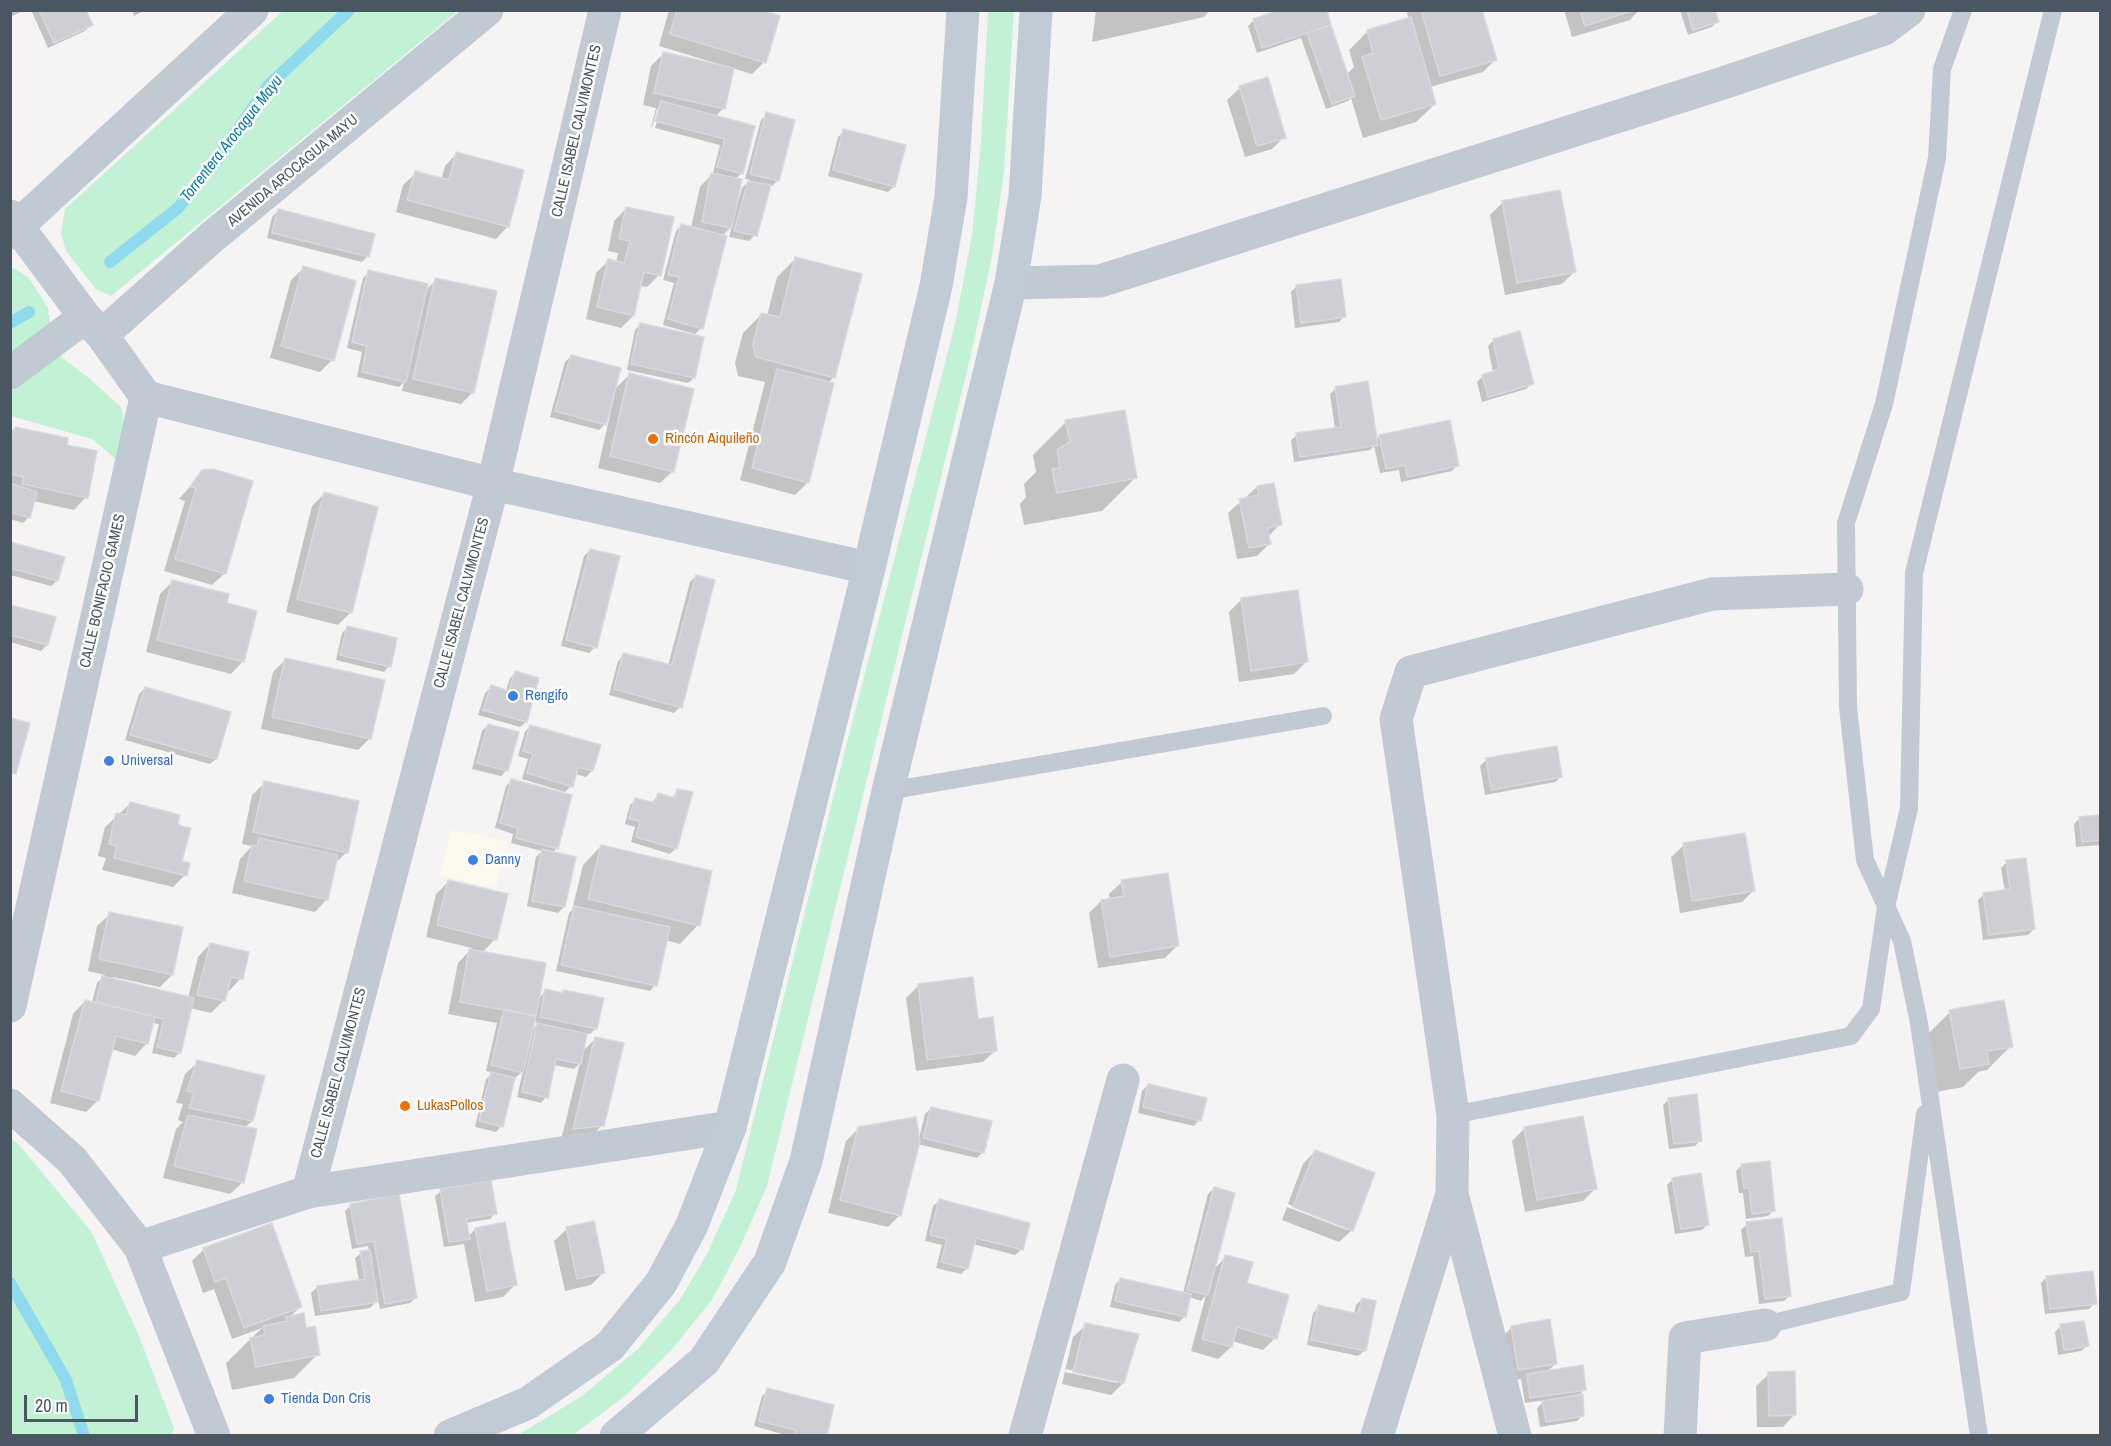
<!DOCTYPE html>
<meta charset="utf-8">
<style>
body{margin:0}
#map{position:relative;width:2111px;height:1446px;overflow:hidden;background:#f5f3f3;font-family:"Archivo Narrow",sans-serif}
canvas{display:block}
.frame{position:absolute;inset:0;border:12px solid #4a5661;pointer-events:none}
.scale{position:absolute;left:24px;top:1395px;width:114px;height:27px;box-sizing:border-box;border:3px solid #4a5661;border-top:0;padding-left:8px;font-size:18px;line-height:21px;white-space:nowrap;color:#4a5661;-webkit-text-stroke:4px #fff;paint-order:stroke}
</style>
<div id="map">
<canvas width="2111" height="1446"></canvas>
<div class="frame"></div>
<div class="scale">20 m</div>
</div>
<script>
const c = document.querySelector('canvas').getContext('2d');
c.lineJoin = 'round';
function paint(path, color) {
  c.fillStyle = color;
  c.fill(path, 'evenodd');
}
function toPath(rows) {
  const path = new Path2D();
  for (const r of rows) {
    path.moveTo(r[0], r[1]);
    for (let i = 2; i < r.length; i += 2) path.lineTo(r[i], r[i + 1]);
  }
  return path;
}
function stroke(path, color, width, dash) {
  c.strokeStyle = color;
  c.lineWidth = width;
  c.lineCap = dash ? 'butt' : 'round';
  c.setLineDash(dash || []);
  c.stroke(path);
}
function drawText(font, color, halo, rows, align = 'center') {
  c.font = font + ' "Archivo Narrow",sans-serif';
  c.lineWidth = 5;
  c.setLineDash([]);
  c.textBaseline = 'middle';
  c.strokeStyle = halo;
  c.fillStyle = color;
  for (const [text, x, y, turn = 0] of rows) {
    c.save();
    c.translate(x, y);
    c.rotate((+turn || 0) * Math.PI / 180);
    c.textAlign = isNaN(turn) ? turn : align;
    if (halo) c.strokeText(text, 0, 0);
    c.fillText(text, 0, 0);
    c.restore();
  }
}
const commercial = toPath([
 [451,829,507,842,496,888,440,875]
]);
const green = toPath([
 [284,10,458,11,111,296,96,289,66,251,61,233,65,209],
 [988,11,1014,11,1004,172,992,256,971,355,767,1186,740,1247,712,1300,674,1347,625,1396,573,1435,518,1435,582,1396,639,1348,681,1298,707,1254,736,1190,842,762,956,320,972,235,981,142],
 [14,268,29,278,48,308,50,323,11,352,10,270],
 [60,356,90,379,121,407,125,425,118,461,92,439,11,416,10,392],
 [11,1138,21,1147,91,1231,137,1331,174,1428,171,1435,11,1435]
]);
const shadow = toPath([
 [10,10,25,10,10,17],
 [31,10,85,10,91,25,85,31,48,48],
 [132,10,145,10,134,16],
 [669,10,758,10,764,62,752,74,732,68,723,108,715,117,742,173,735,179,735,206,737,206,742,188,750,180,745,179,761,120,767,114,778,180,772,186,769,185,755,235,749,241,729,237,732,226,722,236,701,328,695,334,663,325,674,283,663,280,676,231,682,225,691,228,700,187,713,173,720,145,655,128,661,109,657,109,652,127,651,127,656,108,643,105,651,66,663,54,714,65,715,63,659,46],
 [1096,10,1210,10,1204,17,1092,42],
 [1284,10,1325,10,1347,74,1354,67,1349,50,1367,32,1409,20,1406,10,1481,10,1495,60,1483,72,1430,87,1435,104,1416,122,1363,138,1351,98,1348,101,1326,109,1301,38,1257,53,1248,26,1253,21],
 [1564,10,1639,10,1630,20,1572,37],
 [1680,10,1714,10,1717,22,1712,27,1688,35],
 [1240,88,1284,137,1272,149,1245,157,1227,100],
 [844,131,894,186,888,192,828,176,838,137],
 [457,153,508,226,496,239,396,212,403,185,416,173,441,180,445,166],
 [1503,202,1575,271,1562,284,1505,295,1490,215],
 [626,209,659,275,647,287,640,286,633,316,621,328,586,319,596,273,608,261,616,263,618,253,608,251,614,221],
 [278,211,368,256,362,262,267,238,272,217],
 [795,259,834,377,828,383,807,483,795,495,740,480,765,382,738,376,735,363,743,333,762,314,767,316,777,277],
 [304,268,332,360,320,372,270,358,291,280],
 [369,272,425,291,436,280,473,392,461,404,402,391,404,382,399,387,357,377,362,352,347,348,363,278],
 [1297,286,1345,316,1339,322,1295,328,1291,292],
 [641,324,694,378,688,383,627,370,635,330],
 [1494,340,1532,383,1526,389,1482,402,1477,382,1483,376,1493,373,1488,346],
 [571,356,605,424,599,430,550,417,565,362],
 [630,374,673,471,660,483,598,468,616,388],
 [1336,388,1375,441,1379,437,1457,465,1452,471,1401,482,1399,470,1380,473,1374,446,1370,450,1294,462,1291,440,1297,435,1335,429,1330,394],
 [1066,422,1135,478,1102,511,1024,525,1020,504,1026,497,1024,484,1036,472,1033,455],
 [15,428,65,446,86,497,74,510,33,501,29,517,23,523,10,519,10,433],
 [203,472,225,573,212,585,164,571,185,501,179,499],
 [1257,487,1280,524,1268,537,1269,544,1257,556,1237,559,1228,513],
 [324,494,351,612,338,625,286,612,312,506],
 [10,544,57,581,51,586,10,575],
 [590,550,595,647,589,653,561,646,584,556],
 [696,576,680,707,674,713,609,695,618,661,624,655,668,666,690,582],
 [172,582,225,604,243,661,231,674,146,652,160,594],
 [1296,592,1306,662,1294,674,1239,682,1229,612,1241,600],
 [10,606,54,618,47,645,41,651,10,642],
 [348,627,389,666,384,672,336,660,342,633],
 [286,659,370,738,358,750,261,729,273,672],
 [516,672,538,679,526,722,520,727,478,715,485,693,491,687,506,691,510,678],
 [145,688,216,759,210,764,125,740,139,694],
 [488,725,507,770,501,776,472,769,482,731],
 [530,726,592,771,586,777,575,774,571,786,565,792,522,779,528,759,518,756,525,732],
 [1556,748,1561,777,1555,782,1485,795,1480,766,1486,760],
 [512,780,557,848,552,853,564,907,558,913,527,906,536,857,542,851,511,843,513,834,495,828,506,786],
 [265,783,347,852,334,864,327,899,315,912,232,893,240,859,252,846,242,844,252,795],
 [678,791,676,848,670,854,631,842,635,827,625,824,630,805,636,799,652,803,658,795,671,799],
 [130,804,176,824,180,862,185,875,173,887,102,870,106,858,98,856,105,827],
 [2100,816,2100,845,2076,847,2074,824,2080,818],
 [1684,845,1754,890,1742,902,1680,913,1671,857],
 [601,846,698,925,680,944,665,940,655,985,650,991,556,971,569,913,572,910,583,865],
 [2007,862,2034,929,2028,935,1983,940,1978,900,1984,894,2005,892,2001,868],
 [449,881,495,939,482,953,537,1000,546,991,561,994,564,992,596,1028,590,1034,586,1033,582,1052,595,1039,602,1125,590,1138,561,1140,580,1063,574,1069,554,1065,546,1097,541,1103,517,1097,523,1071,515,1078,513,1078,501,1126,496,1132,475,1127,486,1079,493,1073,486,1071,497,1023,448,1014,458,963,472,948,426,937,436,894],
 [533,1022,539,1023,531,1031],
 [1122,882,1178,945,1165,958,1098,968,1089,913,1101,901,1110,900,1109,894],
 [110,914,172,975,160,987,113,977,113,980,188,998,198,957,210,944,241,978,229,991,226,990,223,1001,211,1013,190,1008,180,1052,174,1058,152,1053,159,1024,152,1023,147,1043,135,1056,111,1049,98,1100,86,1112,50,1103,73,1014,85,1001,92,1003,97,983,105,975,88,971,97,926],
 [971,979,977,1021,996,1050,983,1062,916,1071,906,998,918,986],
 [1950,1012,2011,1046,1987,1070,1978,1072,1963,1087,1936,1092,1926,1036],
 [198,1062,252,1121,244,1128,243,1182,230,1194,163,1178,176,1129,183,1122,178,1120,183,1104,176,1103,185,1074],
 [1148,1085,1199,1120,1194,1126,1138,1113,1142,1091],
 [1669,1099,1701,1140,1695,1146,1669,1149,1663,1105],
 [931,1108,983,1152,977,1158,917,1144,900,1215,888,1227,828,1213,846,1141,859,1128,918,1143,925,1114],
 [1525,1128,1595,1189,1583,1201,1525,1212,1512,1141],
 [1315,1151,1352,1230,1339,1242,1282,1220,1287,1207,1347,1230,1347,1227,1288,1204,1303,1164],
 [1742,1165,1774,1210,1768,1216,1746,1219,1743,1193,1739,1193,1736,1171],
 [1673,1179,1707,1225,1702,1230,1675,1234,1667,1185],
 [1214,1188,1214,1269,1226,1257,1245,1284,1275,1338,1263,1350,1232,1341,1231,1347,1218,1359,1191,1351,1206,1295,1201,1301,1189,1297,1185,1316,1179,1322,1110,1307,1115,1285,1120,1279,1183,1293,1208,1194],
 [441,1191,495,1213,490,1219,465,1223,468,1237,475,1229,515,1285,503,1297,475,1302,464,1244,444,1247,435,1196],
 [939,1201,1021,1250,1015,1255,973,1244,967,1268,961,1274,936,1268,942,1245,925,1241,933,1206],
 [351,1205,416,1297,410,1303,380,1309,378,1300,370,1308,315,1316,311,1293,317,1287,359,1281,355,1258,361,1253,369,1252,368,1246,352,1249,345,1211],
 [1747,1224,1790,1295,1784,1301,1759,1304,1753,1256,1745,1257,1741,1230],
 [567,1229,603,1273,591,1285,565,1291,554,1241],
 [204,1249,300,1307,289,1318,305,1329,318,1354,294,1378,232,1390,226,1363,262,1328,232,1339,214,1289,203,1293,192,1261],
 [2047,1277,2095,1303,2089,1309,2045,1314,2041,1283],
 [1362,1299,1364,1351,1358,1356,1307,1345,1313,1313,1319,1307,1354,1315,1356,1305],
 [1086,1325,1123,1383,1111,1395,1062,1384,1073,1337],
 [1066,1369,1117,1380,1117,1383,1065,1372],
 [2061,1326,2087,1346,2081,1351,2058,1355,2055,1332],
 [1512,1327,1556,1363,1547,1372,1585,1389,1578,1396,1583,1415,1577,1421,1540,1427,1537,1408,1545,1400,1525,1403,1521,1379,1506,1382,1499,1340],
 [1769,1374,1795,1414,1783,1427,1757,1427,1756,1386],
 [768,1390,825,1436,789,1436,754,1426,762,1396]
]);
const stream = toPath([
 [110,262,178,208,218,159,268,86,349,10],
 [10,323,29,312],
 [10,1283,66,1380,84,1436]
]);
const building = toPath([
 [39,10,86,10,93,25,54,43,39,10],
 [677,10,763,10,780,16,766,63,670,34,677,10],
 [1279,10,1327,10,1331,25,1262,48,1253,19,1279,10],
 [1421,10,1482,10,1497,60,1440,76,1421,10],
 [1580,10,1635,10,1585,26,1580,10],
 [1687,10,1715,10,1719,22,1693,30,1687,10],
 [1411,17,1436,104,1381,120,1362,57,1373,53,1367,30,1411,17],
 [1331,25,1355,96,1332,104,1307,33,1331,25],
 [663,52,734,68,725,109,654,93,663,52],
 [1268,77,1286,138,1257,146,1239,86,1268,77],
 [661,101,755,126,743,174,717,167,725,139,655,121,661,101],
 [766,112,795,120,779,181,750,174,766,112],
 [843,129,906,145,895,187,833,170,843,129],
 [456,152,524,170,509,227,407,200,415,171,449,180,456,152],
 [711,173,742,179,732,228,702,222,711,173],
 [748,181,771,185,757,236,734,231,748,181],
 [1560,190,1576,272,1517,283,1502,201,1560,190],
 [626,207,674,217,661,276,644,272,634,316,597,307,608,259,624,263,630,241,619,239,626,207],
 [278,209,375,234,369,257,272,233,278,209],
 [681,224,727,236,703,329,668,319,679,277,668,275,681,224],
 [795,257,862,274,835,378,756,357,753,344,761,313,780,317,795,257],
 [303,266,356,281,334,361,281,346,303,266],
 [368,270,428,284,406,382,362,372,367,346,352,342,368,270],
 [435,278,497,291,474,393,413,379,435,278],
 [1341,279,1346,317,1301,323,1296,285,1341,279],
 [640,323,704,337,695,378,631,364,640,323],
 [1520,331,1534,384,1488,397,1482,375,1499,369,1493,339,1520,331],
 [571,355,621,368,606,425,555,411,571,355],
 [777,369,834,383,809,483,752,468,777,369],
 [629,373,694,389,674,472,610,456,629,373],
 [1368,381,1378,445,1300,457,1296,433,1341,427,1335,387,1368,381],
 [1125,410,1137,478,1057,493,1052,469,1060,468,1057,450,1070,442,1065,420,1125,410],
 [1450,420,1459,466,1407,477,1405,465,1386,469,1379,435,1450,420],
 [15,427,68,438,67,445,97,451,88,498,22,484,24,477,10,474,10,446,15,427],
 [213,469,253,481,226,574,175,559,196,488,190,487,202,470,213,469],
 [10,483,37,492,30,518,10,512,10,483],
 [1274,483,1282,525,1267,528,1271,544,1249,548,1239,499,1259,495,1257,486,1274,483],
 [324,492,378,507,352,613,297,599,324,492],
 [10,542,65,557,58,581,10,568,10,542],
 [590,549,620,556,597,648,566,640,590,549],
 [696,575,715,580,682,708,614,689,623,653,672,665,696,575],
 [172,580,229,594,227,603,257,611,244,662,157,640,172,580],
 [1298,590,1308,662,1251,671,1241,598,1298,590],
 [10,605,56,617,48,645,10,635,10,605],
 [347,626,397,638,391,667,340,655,347,626],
 [285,658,385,680,371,739,272,717,285,658],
 [515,671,539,678,527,722,483,710,491,685,509,691,515,671],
 [145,687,231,712,217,759,130,735,145,687],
 [10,718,30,723,16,774,10,772,10,718],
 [488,724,519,732,508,771,477,763,488,724],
 [530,725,601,745,593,771,578,767,573,787,527,773,533,754,523,751,530,725],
 [1557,746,1562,777,1491,790,1486,758,1557,746],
 [511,779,572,795,558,849,516,838,518,828,500,823,511,779],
 [264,781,359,801,348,853,253,832,264,781],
 [677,789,693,792,677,849,636,837,640,821,629,819,635,798,655,803,658,793,675,798,677,789],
 [130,802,180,815,178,823,181,826,191,828,182,861,190,863,187,876,114,858,117,846,109,844,116,813,126,815,130,802],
 [2100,815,2100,840,2082,842,2079,817,2100,815],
 [1745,833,1755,891,1692,901,1683,843,1745,833],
 [259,838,338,855,328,900,244,881,252,845,257,846,259,838],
 [601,845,712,871,700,926,588,899,601,845],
 [542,849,576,857,565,907,532,901,542,849],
 [2026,858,2035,929,1989,935,1983,893,2010,889,2006,860,2026,858],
 [1168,873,1179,946,1110,957,1101,900,1124,896,1121,880,1168,873],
 [448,880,508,894,497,940,437,925,448,880],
 [574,906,670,927,657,986,561,965,574,906],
 [109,912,183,927,173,975,99,959,109,912],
 [210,943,249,952,243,979,231,977,225,1001,197,995,210,943],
 [469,949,546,963,536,1016,460,1002,469,949],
 [102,976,194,998,181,1053,157,1047,164,1019,96,1002,102,976],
 [973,977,978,1019,993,1017,997,1051,927,1060,918,984,973,977],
 [545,989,563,993,563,990,604,998,597,1029,540,1017,545,989],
 [85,1000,155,1017,148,1044,116,1036,99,1101,61,1091,85,1000],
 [2004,1000,2013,1047,1987,1051,1989,1064,1960,1069,1949,1010,2004,1000],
 [504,1009,536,1016,523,1073,491,1065,504,1009],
 [537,1023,587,1034,581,1064,556,1059,548,1098,522,1092,537,1023],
 [595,1037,624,1043,604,1126,573,1129,595,1037],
 [197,1060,265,1076,253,1121,189,1108,194,1092,187,1091,197,1060],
 [491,1072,515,1078,503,1127,479,1121,491,1072],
 [1148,1084,1207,1098,1201,1121,1143,1107,1148,1084],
 [1697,1094,1702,1141,1674,1144,1668,1098,1697,1094],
 [931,1107,992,1121,984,1153,923,1138,931,1107],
 [188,1115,257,1129,244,1183,174,1166,188,1115],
 [1583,1116,1597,1189,1537,1200,1524,1127,1583,1116],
 [916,1117,920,1141,901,1216,840,1200,858,1127,916,1117],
 [1315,1150,1375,1173,1353,1231,1293,1207,1315,1150],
 [1770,1161,1775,1211,1752,1214,1749,1188,1744,1188,1741,1164,1770,1161],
 [1701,1173,1709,1225,1681,1229,1672,1178,1701,1173],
 [491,1180,497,1214,466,1219,470,1239,449,1242,440,1189,491,1180],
 [1214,1187,1235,1193,1208,1295,1187,1290,1214,1187],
 [399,1194,417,1298,385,1304,374,1241,357,1244,350,1204,399,1194],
 [939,1199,1030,1223,1023,1250,976,1238,968,1269,941,1262,947,1239,930,1235,939,1199],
 [1782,1218,1791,1296,1765,1299,1759,1251,1751,1252,1746,1222,1782,1218],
 [594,1221,605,1273,577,1279,566,1227,594,1221],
 [505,1222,517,1285,487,1291,475,1228,505,1222],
 [272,1223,302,1307,244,1328,226,1278,215,1282,203,1248,272,1223],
 [370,1250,378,1302,321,1311,317,1286,365,1279,360,1251,370,1250],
 [1225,1255,1253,1262,1247,1283,1289,1295,1277,1339,1237,1327,1232,1347,1202,1339,1225,1255],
 [2093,1271,2097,1304,2050,1309,2046,1276,2093,1271],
 [1120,1278,1191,1294,1186,1317,1115,1301,1120,1278],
 [1362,1298,1376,1301,1366,1351,1311,1340,1318,1305,1358,1314,1362,1298],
 [304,1313,306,1328,315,1326,320,1355,256,1367,250,1338,265,1335,263,1326,288,1321,286,1317,304,1313],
 [1550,1319,1557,1364,1518,1370,1511,1326,1550,1319],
 [2084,1321,2089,1346,2064,1350,2060,1324,2084,1321],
 [1085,1323,1139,1334,1124,1383,1073,1372,1085,1323],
 [1583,1365,1586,1390,1530,1398,1527,1374,1583,1365],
 [1795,1371,1796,1415,1769,1416,1768,1372,1795,1371],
 [767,1388,834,1405,827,1436,794,1436,795,1430,759,1421,767,1388],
 [1583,1394,1584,1416,1546,1422,1542,1401,1583,1394]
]);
const lane = toPath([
 [1963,10,1942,69,1937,158,1884,404,1846,523,1848,707,1865,860,1902,941,1919,1023,1979,1436],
 [888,791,1323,716],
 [1453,1115,1851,1036,1871,1009,1886,907,1909,808,1914,573,2053,10],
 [1765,1325,1901,1292,1925,1114]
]);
const street = toPath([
 [10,216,85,317,102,335,146,397,10,1006],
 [10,233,252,10],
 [1011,283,1100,281,1723,83,1884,29,1909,10],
 [102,335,211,238,487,10],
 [10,373,85,317],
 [146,397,493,484,869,568],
 [10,1105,72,1160,140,1247,214,1436],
 [308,1192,493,484,605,10],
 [140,1247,308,1192,730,1127],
 [1025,1436,1123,1080],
 [1377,1436,1452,1194],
 [1515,1436,1452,1194,1453,1115,1396,719,1411,672,1712,594,1847,589],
 [1680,1436,1685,1338,1765,1325]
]);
const secondary = toPath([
 [450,1436,528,1403,610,1346,661,1283,692,1225,730,1127,869,568,936,286,951,197,963,10],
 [616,1436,704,1361,770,1262,806,1161,888,791,1011,283,1025,196,1036,10]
]);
const markers = [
 [653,439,6,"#e8710a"],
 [513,696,6,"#3f7fe0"],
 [109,761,6,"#3f7fe0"],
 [473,860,6,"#3f7fe0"],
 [405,1106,6,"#e8710a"],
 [269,1399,6,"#3f7fe0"]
];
const streetNames = [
 ["CALLE ISABEL CALVIMONTES",577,131,-77],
 ["AVENIDA AROCAGUA MAYU",293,171,-40],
 ["CALLE BONIFACIO GAMES",103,591,-77],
 ["CALLE ISABEL CALVIMONTES",462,603,-75],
 ["CALLE ISABEL CALVIMONTES",339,1073,-75]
];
const foodNames = [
 ["Rincón Aiquileño",665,439],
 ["LukasPollos",417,1106]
];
const shopNames = [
 ["Rengifo",525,696],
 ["Universal",121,761],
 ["Danny",485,860],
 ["Tienda Don Cris",281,1399]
];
const waterNames = [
 ["Torrentera Arocagua Mayu",232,139,-52]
];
paint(commercial, '#fdf9ef');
paint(green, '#c3f1d5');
paint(shadow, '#0003');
stroke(stream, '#90daee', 12);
paint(building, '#cdcfd5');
stroke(building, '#d7d9de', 1.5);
stroke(lane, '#c1cad2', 18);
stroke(street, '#c1cad2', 33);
stroke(secondary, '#c1cbd6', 33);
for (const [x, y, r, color] of markers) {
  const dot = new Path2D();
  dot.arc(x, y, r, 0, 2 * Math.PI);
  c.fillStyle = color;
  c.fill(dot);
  stroke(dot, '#fff', 2);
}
drawText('15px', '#4a5661', '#fff', streetNames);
drawText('15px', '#c56008', '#fff', foodNames, 'left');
drawText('15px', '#366cbe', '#fff', shopNames, 'left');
drawText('italic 16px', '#0c7c9b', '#fff', waterNames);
</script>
